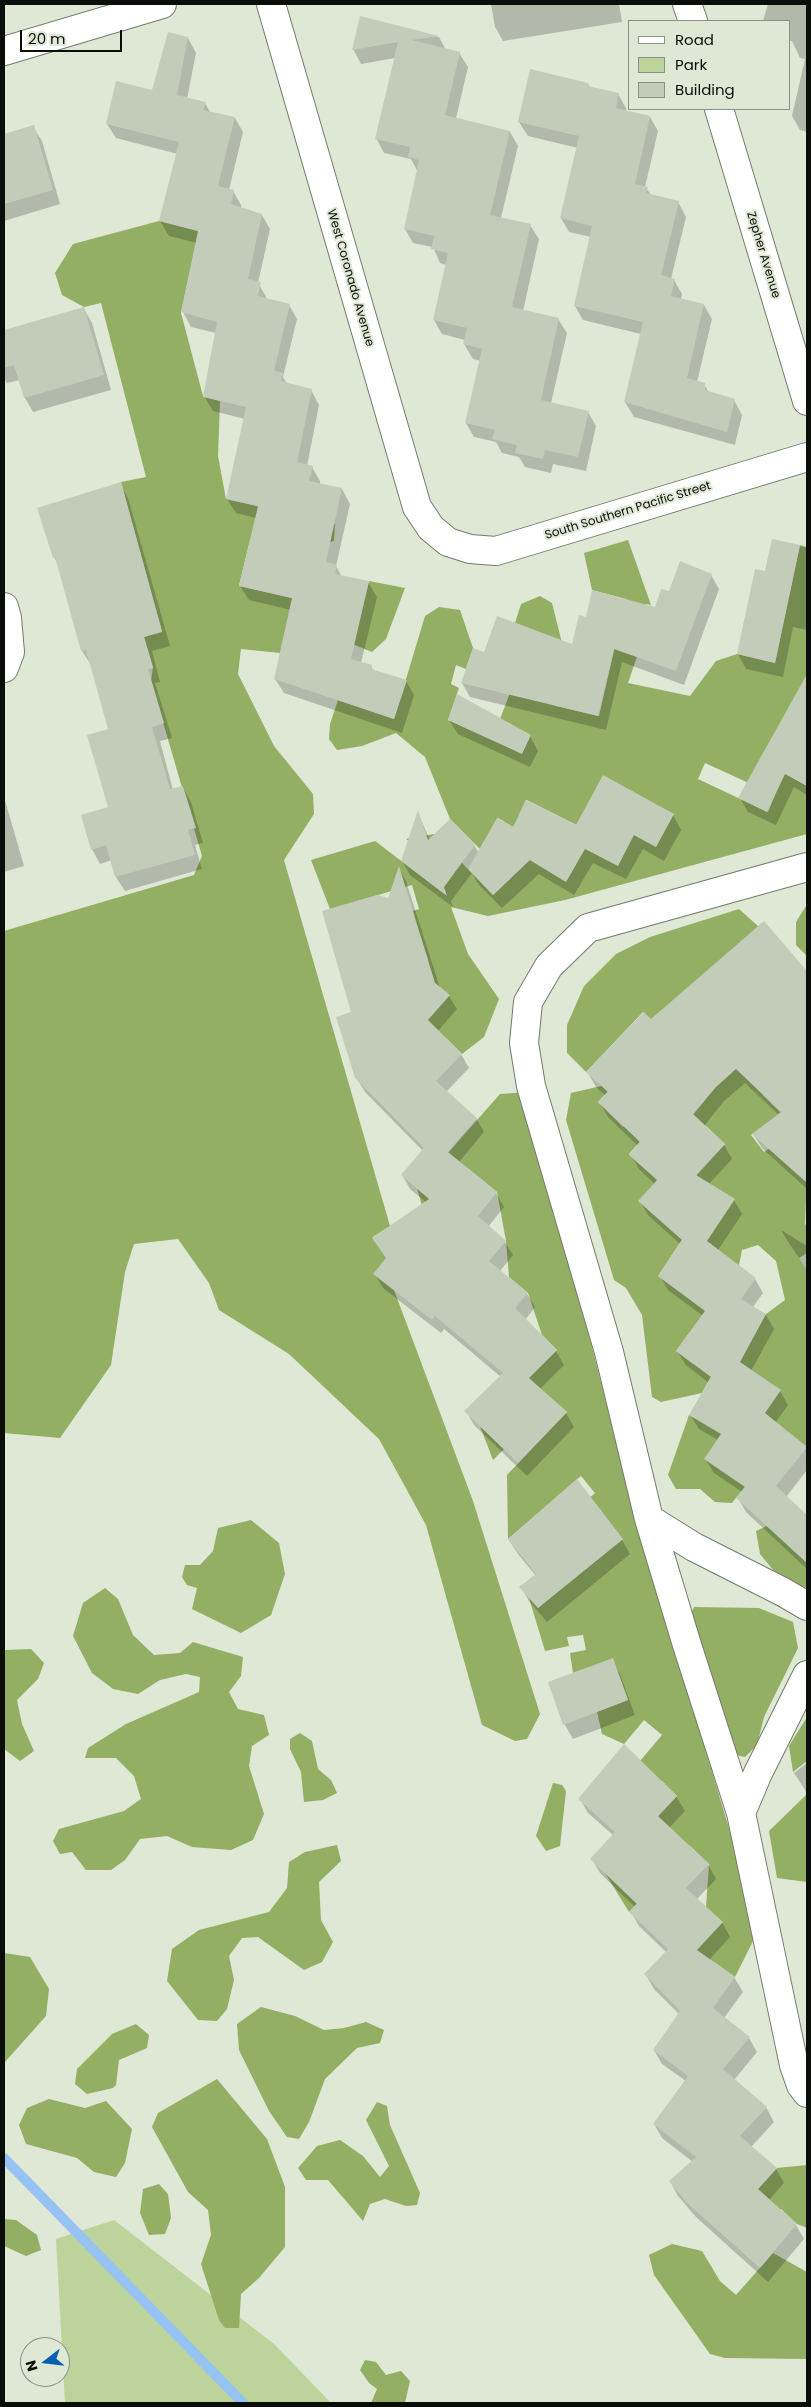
<!DOCTYPE html>
<style>
body{margin:0}
#map{position:relative;width:811px;height:2407px;overflow:hidden;background:#dfe7d5;font-family:Poppins,sans-serif}
canvas{display:block}
.frame{position:absolute;inset:0;border:5px solid #0b0e08;pointer-events:none}
.legend{position:absolute;left:628px;top:20px;width:162px;height:90px;box-sizing:border-box;background:#dfe7d5;border:1px solid #8a9083;margin:0;padding:6px 9px;list-style:none;font-size:15px;color:#0b0e08}
.legend li{display:flex;align-items:center;gap:10px;height:25px}
.legend b{width:25px;border:1px solid #8a9083}
.north{position:absolute;left:20px;top:2337px;width:50px;height:50px;box-sizing:border-box;background:#dfe7d5;border:1px solid #8a9083;border-radius:50%;rotate:254deg;font-size:14px;font-weight:700;line-height:20px;text-align:center;color:#0b0e08}
.north::after{content:'';display:block;margin:auto;width:18px;height:22px;background:#0062af;clip-path:polygon(50% 0,100% 100%,50% 72%,0 100%)}
.scale{position:absolute;left:20px;top:30px;width:102px;height:22px;box-sizing:border-box;border:2px solid #0b0e08;border-top:0;padding-left:6px;font-size:15px;line-height:18px;white-space:nowrap;color:#0b0e08;-webkit-text-stroke:4px #dfe7d5;paint-order:stroke}
</style>
<div id="map">
<canvas width="811" height="2407"></canvas>
<div class="frame"></div>
<ul class="legend">
<li><b style="height:6px;background:#fff"></b>Road</li>
<li><b style="height:14px;background:#bcd39b"></b>Park</li>
<li><b style="height:14px;background:#c3cbb9"></b>Building</li>
</ul>
<div class="north">N</div>
<div class="scale">20 m</div>
</div>
<script>
const c = document.querySelector('canvas').getContext('2d');
c.lineJoin = 'round';
function paint(path, color) {
  c.fillStyle = color;
  c.fill(path, 'evenodd');
}
function toPath(rows) {
  const path = new Path2D();
  for (const r of rows) {
    path.moveTo(r[0], r[1]);
    for (let i = 2; i < r.length; i += 2) path.lineTo(r[i], r[i + 1]);
  }
  return path;
}
function stroke(path, color, width, dash) {
  c.strokeStyle = color;
  c.lineWidth = width;
  c.lineCap = dash ? 'butt' : 'round';
  c.setLineDash(dash || []);
  c.stroke(path);
}
function drawText(font, color, halo, rows, align = 'center') {
  c.font = font + ' Poppins,sans-serif';
  c.lineWidth = 4;
  c.setLineDash([]);
  c.textBaseline = 'middle';
  c.strokeStyle = halo;
  c.fillStyle = color;
  for (const [text, x, y, turn = 0] of rows) {
    c.save();
    c.translate(x, y);
    c.rotate((+turn || 0) * Math.PI / 180);
    c.textAlign = isNaN(turn) ? turn : align;
    if (halo) c.strokeText(text, 0, 0);
    c.fillText(text, 0, 0);
    c.restore();
  }
}
const green = toPath([
 [114,2220,274,2344,331,2403,65,2403,56,2239]
]);
const forest = toPath([
 [159,221,218,236,191,267,181,313,203,396,220,401,218,456,226,499,335,524,334,541,314,547,287,553,249,544,239,586,361,614,369,581,405,588,386,639,372,652,340,639,280,653,241,649,238,674,274,746,313,794,314,814,284,860,390,1226,373,1237,388,1256,394,1290,473,1501,540,1714,527,1739,515,1741,482,1725,426,1525,379,1439,289,1354,219,1310,209,1283,178,1239,134,1244,125,1272,111,1365,60,1438,4,1433,4,931,194,875,202,856,151,681,153,667,144,637,162,631,121,482,146,477,101,303,84,307,62,295,55,273,73,244],
 [628,540,651,605,646,604,641,618,649,621,628,683,690,696,716,661,737,654,775,663,800,545,807,547,807,724,803,730,807,734,807,765,769,743,760,759,807,786,807,834,565,900,488,916,451,907,468,954,499,999,484,1037,462,1054,447,1039,438,1048,422,1026,449,995,427,976,352,981,428,960,421,938,376,951,369,924,419,909,412,885,330,909,311,860,375,841,441,891,453,874,406,839,434,834,493,895,510,879,450,819,425,757,396,733,362,746,337,750,329,739,330,724,338,700,394,719,425,616,439,607,460,610,473,648,466,669,456,665,451,684,459,688,448,720,492,740,534,630,515,623,521,604,540,596,552,603,562,643,556,706,599,716,626,599,592,590,584,553],
 [705,763,775,795,768,812,698,779],
 [526,800,527,800,626,850,519,815],
 [585,808,673,814,656,847],
 [498,818,576,864,565,881,488,835],
 [806,906,807,906,807,956,796,945,796,922],
 [739,909,758,926,755,1046,807,999,807,1051,763,1095,781,1113,802,1178,807,1172,805,1224,807,1226,807,1253,799,1258,807,1270,807,1447,788,1432,732,1503,715,1502,700,1489,676,1489,668,1475,689,1415,705,1424,766,1314,785,1300,776,1261,758,1245,742,1250,739,1265,676,1351,693,1364,716,1367,702,1393,661,1402,652,1397,642,1315,626,1288,614,1280,566,1120,571,1093,601,1086,658,1026,643,1012,586,1072,567,1053,567,1025,584,986,616,954,650,937],
 [656,1039,683,1064,623,1127,598,1102],
 [689,1085,706,1099,647,1170,629,1154],
 [767,1123,781,1140,764,1152,751,1135],
 [706,1126,725,1144,658,1218],
 [716,1188,675,1288,674,1288,658,1276],
 [527,1092,634,1512,731,1835,755,1937,735,1977,714,1962,695,1990,676,1972,706,1907,709,1864,690,1846,629,1912,605,1873,677,1796,662,1781,629,1817,607,1800,662,1735,644,1720,624,1744,602,1734,597,1712,628,1700,613,1659,573,1673,570,1653,586,1650,583,1635,567,1637,569,1646,545,1651,529,1598,538,1608,623,1539,545,1537,595,1493,581,1476,508,1539,507,1475,567,1412,553,1400,493,1460,480,1426,557,1350,542,1335,528,1293,509,1277,506,1241,497,1192,465,1166,424,1213,417,1188,500,1094],
 [251,1520,279,1543,285,1574,271,1615,241,1633,192,1609,197,1588,187,1585,182,1577,185,1565,200,1565,213,1551,218,1528],
 [767,1526,807,1563,807,1588,778,1576,760,1554,756,1531],
 [105,1588,118,1599,133,1635,154,1655,180,1653,193,1642,243,1657,241,1676,229,1692,238,1709,264,1715,269,1735,252,1746,249,1766,264,1814,253,1840,231,1850,192,1847,167,1836,140,1839,125,1860,111,1870,86,1870,72,1852,60,1854,53,1841,59,1829,124,1811,141,1799,134,1776,116,1758,85,1758,88,1748,126,1724,199,1692,200,1677,186,1674,160,1680,138,1694,113,1689,92,1673,73,1636,83,1603],
 [694,1607,759,1608,793,1622,798,1648,764,1717,757,1745,745,1757,735,1755,688,1620],
 [31,1649,44,1663,38,1679,17,1700,22,1724,34,1751,20,1761,4,1749,4,1650],
 [807,1717,807,1761,793,1772,789,1746],
 [300,1733,312,1741,318,1769,331,1780,337,1793,323,1800,304,1802,301,1772,290,1749,290,1739],
 [553,1783,562,1785,566,1791,560,1846,546,1851,536,1836],
 [807,1794,807,1882,777,1878,769,1831],
 [337,1845,341,1861,319,1882,321,1920,333,1942,322,1962,304,1970,258,1937,242,1938,229,1956,234,1980,227,2009,217,2021,198,2020,167,1981,172,1949,199,1930,269,1912,287,1888,289,1862,305,1852],
 [4,1953,30,1957,49,1989,46,2016,4,2063],
 [261,2007,295,2016,324,2030,344,2028,366,2022,384,2030,380,2043,357,2048,325,2079,309,2122,299,2139,287,2137,269,2111,239,2050,237,2024],
 [136,2024,149,2035,147,2048,119,2060,116,2085,113,2088,87,2094,75,2084,77,2069,112,2034],
 [217,2079,267,2139,285,2187,285,2247,259,2278,241,2294,239,2328,225,2328,219,2320,201,2264,211,2235,208,2210,188,2192,152,2127,158,2113],
 [49,2099,85,2108,106,2101,132,2129,125,2163,116,2177,94,2172,77,2158,26,2144,19,2125,27,2108],
 [377,2102,387,2106,390,2125,420,2193,417,2205,406,2206,385,2199,370,2204,363,2221,328,2180,306,2180,298,2168,317,2146,340,2140,363,2156,380,2177,389,2166,366,2120],
 [807,2165,807,2228,797,2224,781,2209,769,2223,749,2199,777,2168],
 [159,2184,168,2194,171,2218,165,2234,149,2235,140,2213,143,2189],
 [4,2219,16,2220,37,2235,41,2250,26,2256,4,2246],
 [672,2244,702,2251,720,2281,736,2295,773,2253,807,2272,807,2359,725,2358,710,2354,654,2275,649,2255],
 [365,2360,376,2362,386,2375,401,2371,410,2381,405,2403,371,2403,377,2389,369,2383,360,2370]
]);
const shadow = toPath([
 [491,4,619,4,622,22,503,41,495,27],
 [768,4,807,4,807,132,800,130,792,116,805,59,800,58,792,41,790,41,790,21,763,21],
 [361,17,439,37,446,50,459,53,468,67,456,118,510,132,518,146,501,218,530,225,539,239,523,311,558,319,567,333,551,403,588,412,596,426,586,471,553,464,551,473,525,467,519,457,502,453,496,442,474,437,466,423,481,361,473,359,464,344,465,340,442,334,434,320,446,265,440,263,433,247,413,243,405,229,418,172,411,159,384,153,376,138,395,58,361,64,353,49],
 [188,38,196,53,187,99,205,103,210,112,235,118,243,132,229,190,233,191,241,205,241,209,262,215,270,229,258,283,268,300,289,305,297,319,283,377,287,384,311,390,319,405,307,466,312,467,320,481,320,484,342,489,350,504,336,566,342,577,368,582,377,597,361,663,371,666,374,672,406,681,414,695,402,733,284,693,275,679,291,610,249,600,240,586,256,518,236,513,227,499,245,419,213,411,204,396,216,333,191,327,183,312,197,243,169,236,160,221,178,154,116,138,107,124,152,92],
 [588,84,590,87,618,94,626,108,626,111,650,117,658,131,645,187,652,196,678,202,686,217,671,279,674,280,682,294,681,299,704,305,712,319,697,382,704,384,709,393,734,400,742,415,735,445,634,417,625,402,641,334,583,320,575,306,591,237,569,232,561,218,578,148,528,136,519,122],
 [33,127,42,141,60,204,4,221,4,136],
 [84,309,92,323,111,390,33,412,25,398,20,380,7,383,4,378,4,332],
 [120,484,128,498,170,646,152,651,160,682,155,683,172,738,160,741,173,790,183,787,191,802,203,843,195,845,202,869,125,891,116,877,112,860,100,864,92,849,110,808,110,730,91,665,82,651,59,567,54,557],
 [773,540,807,548,807,630,793,627,783,677,746,669,738,654,756,570,766,573],
 [711,575,719,589,684,685,622,662,606,730,470,697,462,683,485,654,573,646,587,619,655,608,669,593],
 [796,697,807,708,807,795,794,787,776,825,748,812,740,798],
 [449,720,530,736,538,751,530,767,458,734],
 [4,797,24,866,4,872],
 [418,813,430,840,474,845,479,853,513,828,577,826,673,815,681,830,664,861,643,849,626,879,593,863,574,895,539,874,502,908,478,884,472,873,451,901,453,907,410,875,402,861],
 [399,869,406,881,440,988,449,996,457,1009,438,1031,461,1054,469,1068,446,1092,476,1118,484,1132,459,1162,496,1193,504,1207,488,1227,505,1242,513,1255,500,1271,527,1294,535,1307,525,1320,556,1351,564,1365,540,1389,566,1413,574,1427,527,1476,474,1425,466,1411,501,1377,444,1329,441,1333,383,1288,375,1274,426,1202,410,1189,402,1175,423,1151,365,1092,356,1077,353,1013],
 [764,923,807,973,807,1189,762,1148,753,1134,779,1115,745,1083,724,1101,704,1126,724,1145,732,1159,709,1184,734,1200,742,1214,718,1250,755,1279,763,1293,753,1307,766,1315,774,1329,751,1371,780,1391,788,1405,775,1423,807,1450,807,1470,786,1497,807,1516,807,1569,746,1512,738,1498,742,1492,714,1473,705,1459,718,1440,699,1429,690,1415,709,1383,686,1365,677,1351,703,1316,668,1290,660,1276,680,1244,648,1215,640,1201,655,1184,639,1169,631,1155,638,1146,608,1117,600,1103,606,1096,596,1087,588,1073,651,1021],
 [781,1230,807,1246,807,1270,787,1240],
 [509,1540,622,1540,630,1554,547,1622,529,1601,521,1587,536,1576,518,1554],
 [612,1660,620,1674,635,1715,573,1739,565,1725,550,1683],
 [807,1763,807,1793,794,1773],
 [676,1796,685,1811,669,1828,708,1864,716,1879,696,1900,722,1922,730,1937,709,1960,734,1977,743,1992,724,2018,749,2038,757,2052,734,2080,766,2107,774,2122,751,2147,776,2169,784,2183,769,2200,796,2225,804,2239,768,2282,696,2217,678,2196,670,2181,693,2162,662,2138,654,2124,686,2081,662,2064,654,2050,679,2014,654,1989,646,1975,666,1952,639,1926,631,1912,635,1907,600,1873,592,1859,614,1836,588,1813,580,1799]
]);
const stream = toPath([
 [4,2158,243,2403]
]);
const building = toPath([
 [360,16,439,36,412,40,460,52,445,115,510,131,490,215,531,224,512,307,559,318,541,400,589,411,578,457,545,450,543,459,515,453,517,445,492,439,495,430,465,423,482,349,463,344,467,328,433,320,448,253,431,249,434,236,404,229,419,160,408,157,410,147,375,139,398,42,352,50],
 [168,32,188,37,177,95,206,102,203,110,235,117,218,186,234,190,231,204,262,214,248,279,261,282,258,296,290,304,274,371,283,373,281,381,312,389,297,462,313,466,309,481,342,488,326,562,337,565,335,574,369,581,351,659,372,665,371,669,407,680,394,719,274,679,292,598,239,586,258,506,226,499,246,407,203,397,217,322,181,312,198,231,159,221,179,142,106,124,116,81,152,90],
 [530,69,588,83,588,86,619,93,616,108,650,116,635,184,648,187,646,193,679,201,661,275,675,279,671,296,704,304,687,378,705,383,705,390,735,399,727,432,624,402,643,322,574,306,592,226,560,218,579,136,518,122],
 [34,125,53,190,4,204,4,134],
 [84,307,104,375,24,398,14,365,4,368,4,330],
 [121,482,162,632,144,637,153,668,148,669,164,723,152,727,170,789,183,786,196,828,188,830,195,855,115,877,106,845,91,850,81,815,108,807,87,735,108,729,86,650,81,651,55,557,53,558,37,508],
 [772,539,800,545,775,663,737,654,755,569,765,571],
 [680,561,712,574,676,671,614,649,598,716,461,683,473,648,484,652,497,616,572,644,579,615,586,617,592,590,655,607,661,589,669,591],
 [807,674,807,786,785,774,767,812,738,798],
 [457,694,531,735,522,754,448,720],
 [603,775,674,814,656,847,634,835,618,866,585,849,566,882,530,860,493,895,468,869,497,818,513,827,526,800,576,825],
 [418,810,428,840,450,819,475,845,444,887,447,896,401,861],
 [399,866,435,983,450,995,428,1020,462,1054,436,1081,477,1118,448,1152,497,1192,478,1216,506,1241,489,1261,528,1293,515,1308,557,1350,529,1378,567,1412,518,1463,464,1411,503,1373,435,1316,432,1320,373,1274,386,1258,372,1238,429,1199,401,1175,424,1148,355,1078,336,1017,351,1012,322,911,378,895,388,898],
 [764,921,807,971,807,1183,752,1134,781,1112,736,1069,716,1087,693,1114,725,1144,696,1175,735,1199,707,1241,756,1278,741,1299,766,1314,740,1362,781,1390,765,1413,807,1447,776,1486,807,1515,807,1563,736,1498,745,1487,704,1459,721,1434,689,1415,711,1377,676,1351,705,1311,658,1276,682,1240,638,1201,657,1180,629,1155,640,1142,598,1102,608,1092,586,1072,644,1012,651,1019],
 [577,1479,623,1539,538,1608,519,1587,536,1574,508,1539],
 [613,1658,628,1700,563,1725,548,1682],
 [624,1744,677,1796,658,1816,709,1864,686,1888,723,1922,697,1950,735,1977,713,2008,750,2037,723,2069,767,2107,740,2136,777,2168,758,2189,797,2224,760,2268,686,2202,669,2181,696,2157,653,2124,688,2076,653,2050,680,2011,644,1974,668,1949,629,1912,637,1904,590,1859,615,1832,578,1799]
]);
const minor = toPath([
 [271,4,417,507,431,528,448,542,470,549,496,551,807,457],
 [687,4,693,21],
 [4,51,162,4],
 [719,109,807,401],
 [4,607,7,618,10,652,4,668],
 [807,867,588,928,549,966,528,1002,524,1043,531,1086,609,1352,649,1519,687,1645,741,1813,794,2065,801,2085,807,2093],
 [649,1519,694,1547,783,1592,807,1606],
 [741,1813,758,1773,807,1675]
]);
const streetNames = [
 ["Zepher Avenue",763,255,73],
 ["West Coronado Avenue",350,278,74],
 ["South Southern Pacific Street",628,511,-17]
];
paint(green, '#bcd39b');
paint(forest, '#92af64');
paint(shadow, '#0003');
stroke(stream, '#96c3f4', 10);
paint(building, '#c3cbb9');
stroke(minor, '#747a6b', 30);
stroke(minor, '#fff', 28);
drawText('12px', '#0b0e08', '#dfe7d5', streetNames);
</script>
